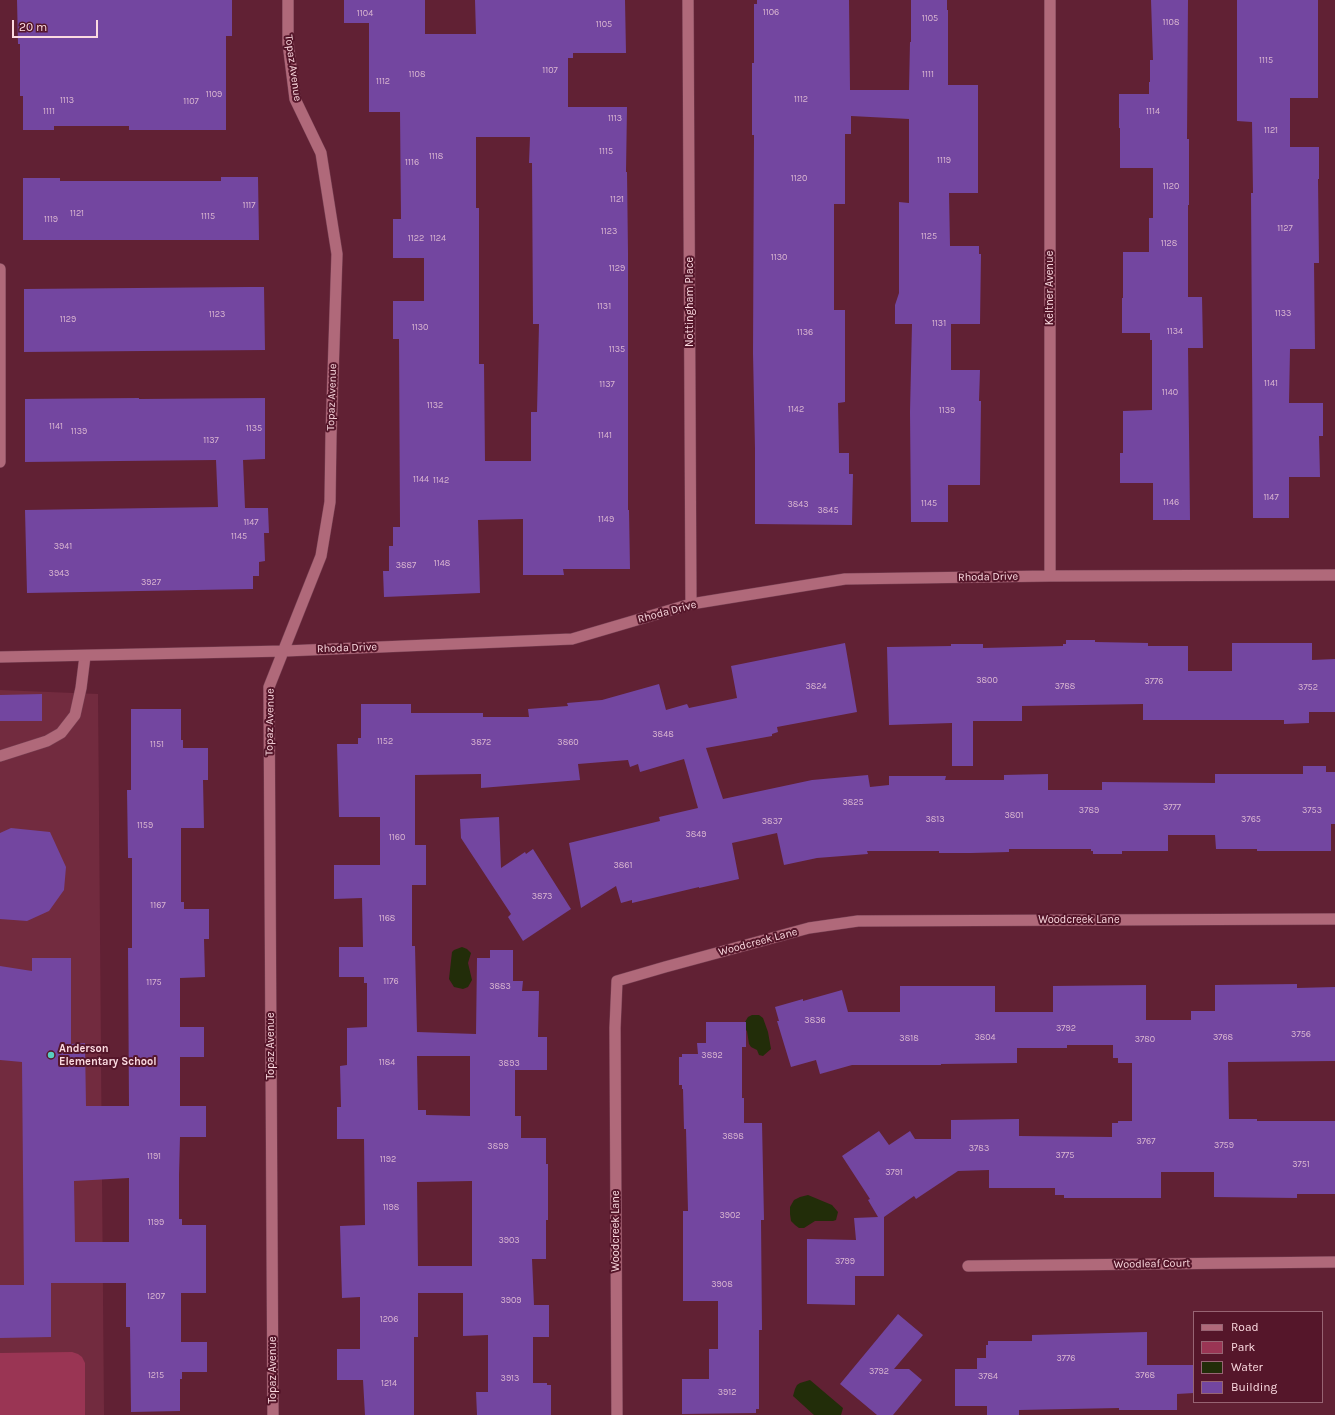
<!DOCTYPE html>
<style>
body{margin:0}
#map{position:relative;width:1335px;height:1415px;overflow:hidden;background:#612134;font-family:Karla,sans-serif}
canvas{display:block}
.legend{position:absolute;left:1193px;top:1311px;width:130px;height:92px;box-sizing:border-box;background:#55162a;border:1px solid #976473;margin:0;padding:5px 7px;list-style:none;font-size:12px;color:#fbdae0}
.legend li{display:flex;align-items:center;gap:8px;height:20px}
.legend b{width:20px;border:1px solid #976473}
.scale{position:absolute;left:12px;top:20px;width:86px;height:18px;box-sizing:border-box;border:2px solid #fbdae0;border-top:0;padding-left:5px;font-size:12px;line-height:14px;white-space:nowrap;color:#fbdae0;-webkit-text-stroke:3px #55162a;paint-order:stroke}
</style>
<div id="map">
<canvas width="1335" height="1415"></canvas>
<ul class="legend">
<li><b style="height:5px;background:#b0697a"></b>Road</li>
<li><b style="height:11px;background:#9a3554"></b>Park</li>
<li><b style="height:11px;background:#222d09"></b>Water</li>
<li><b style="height:11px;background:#7346a0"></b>Building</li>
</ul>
<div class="scale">20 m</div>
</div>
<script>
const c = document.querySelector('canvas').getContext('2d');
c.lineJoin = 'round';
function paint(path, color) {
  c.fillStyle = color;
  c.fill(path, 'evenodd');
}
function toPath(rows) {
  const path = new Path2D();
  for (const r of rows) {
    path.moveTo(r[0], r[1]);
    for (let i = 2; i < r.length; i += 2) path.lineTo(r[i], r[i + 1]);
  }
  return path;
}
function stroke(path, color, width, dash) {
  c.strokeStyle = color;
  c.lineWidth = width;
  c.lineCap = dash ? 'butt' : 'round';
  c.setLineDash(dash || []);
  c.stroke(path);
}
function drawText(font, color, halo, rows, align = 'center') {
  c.font = font + ' Karla,sans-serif';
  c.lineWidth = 4;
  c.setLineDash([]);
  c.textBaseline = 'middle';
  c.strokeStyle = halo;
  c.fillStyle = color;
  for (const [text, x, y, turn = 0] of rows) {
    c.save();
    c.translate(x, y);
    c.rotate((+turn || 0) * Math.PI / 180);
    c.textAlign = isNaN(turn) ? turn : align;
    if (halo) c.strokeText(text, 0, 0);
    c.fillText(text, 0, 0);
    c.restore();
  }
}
const built = toPath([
 [0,690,98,694,104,1415,0,1415]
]);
const green = toPath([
 [72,1352,78,1354,82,1357,85,1363,85,1415,0,1415,0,1353]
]);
const water = toPath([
 [462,947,467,949,471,953,468,963,472,980,468,987,463,989,454,987,449,979,452,952,454,950],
 [752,1015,759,1015,763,1018,768,1032,771,1049,763,1056,759,1055,757,1050,751,1047,749,1044,747,1031,744,1028,745,1022,748,1017],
 [808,1195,832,1205,838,1212,836,1220,833,1221,815,1221,804,1228,799,1228,795,1225,791,1221,790,1214,790,1207,794,1200,800,1197],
 [810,1380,843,1408,841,1415,814,1415,793,1396,795,1389,797,1385,800,1383]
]);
const building = toPath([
 [17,0,232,0,232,36,226,36,226,130,129,130,129,126,54,126,54,130,23,130,23,96,20,96,20,44,18,44],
 [344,0,425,0,425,34,476,34,475,0,625,0,626,53,573,53,573,58,568,58,568,107,627,107,626,172,627,172,628,253,628,510,629,510,630,569,563,569,564,575,523,575,523,519,478,520,480,593,384,597,383,571,389,571,389,546,393,546,393,527,400,527,399,339,393,339,393,301,424,301,424,258,393,258,393,219,401,219,400,112,369,112,369,23,344,23],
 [476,137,530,137,529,163,532,163,533,324,539,324,537,412,531,412,531,461,485,461,484,364,479,364,479,208,476,208],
 [757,0,849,0,850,90,909,90,910,42,911,42,911,0,947,0,947,10,948,10,948,85,978,85,978,193,949,193,950,246,979,246,979,254,981,254,980,324,951,324,951,370,980,370,979,401,981,401,980,485,948,485,948,522,911,522,910,412,912,324,895,324,895,305,899,293,899,202,909,203,909,119,851,116,851,134,845,134,845,204,834,204,834,310,845,310,845,402,838,403,839,453,849,453,849,474,853,474,852,525,755,524,755,449,753,353,754,135,752,135,752,63,754,63,754,4,757,4],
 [1151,0,1188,0,1187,139,1189,139,1189,205,1188,205,1188,297,1202,297,1203,348,1188,348,1190,520,1153,520,1153,483,1120,483,1120,453,1123,453,1123,411,1152,410,1152,340,1150,340,1150,333,1122,333,1122,298,1123,298,1123,252,1149,252,1149,218,1153,218,1153,168,1120,168,1120,128,1119,128,1119,94,1149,94,1149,82,1150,82,1150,60,1153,60],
 [1237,0,1318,0,1318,98,1290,98,1290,147,1319,147,1319,179,1318,179,1319,263,1314,263,1315,349,1290,349,1289,403,1323,403,1323,436,1319,436,1320,477,1289,477,1289,518,1253,518,1251,193,1253,193,1252,122,1237,121],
 [221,177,258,177,259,240,23,240,23,178,60,178,60,181,221,181],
 [248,287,264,287,265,350,24,352,24,289],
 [139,398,139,399,265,398,265,459,243,460,245,508,268,508,269,533,264,533,265,561,259,562,259,576,253,576,253,589,27,593,25,510,218,507,216,460,25,462,25,399],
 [1066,640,1095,640,1095,642,1148,643,1148,646,1188,646,1188,671,1232,671,1232,643,1312,643,1312,660,1335,659,1335,712,1309,712,1309,723,1284,724,1284,720,1143,720,1143,704,1022,706,1022,721,973,721,973,766,952,766,952,723,889,725,887,647,951,646,951,644,983,644,983,648,1063,646,1063,644,1066,644],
 [845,643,857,712,777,727,778,732,772,734,772,736,706,748,723,799,812,780,868,775,870,787,889,785,889,776,946,776,945,780,1004,780,1004,775,1048,774,1048,790,1102,790,1102,782,1215,783,1215,774,1303,774,1303,766,1326,766,1326,772,1335,772,1335,824,1331,824,1331,851,1257,851,1257,849,1216,849,1215,835,1168,835,1168,851,1122,851,1122,854,1093,854,1093,851,1091,851,1091,849,1009,849,1009,852,971,853,939,853,939,851,867,851,868,854,817,858,784,865,777,833,732,843,739,879,699,888,699,887,632,903,632,900,621,903,616,886,581,908,569,843,660,821,659,817,698,808,684,759,640,772,638,764,630,767,628,760,578,764,580,780,481,788,481,774,415,775,415,845,426,845,426,885,412,885,412,946,415,946,417,1032,476,1034,477,958,490,958,490,950,513,950,513,981,523,981,522,991,539,991,538,1037,547,1037,547,1070,515,1070,515,1116,521,1116,521,1138,546,1138,546,1164,548,1164,548,1220,546,1220,546,1259,532,1259,534,1305,549,1305,549,1337,533,1337,533,1383,547,1383,547,1385,551,1385,551,1415,477,1415,476,1392,488,1392,488,1335,463,1336,463,1293,418,1293,418,1337,414,1337,414,1415,365,1415,363,1380,337,1380,337,1349,360,1349,360,1297,342,1298,340,1226,365,1225,364,1139,337,1139,337,1107,341,1107,340,1066,347,1065,347,1028,367,1027,367,983,364,983,364,977,339,977,339,947,363,947,362,898,334,899,334,865,380,865,380,817,339,817,337,744,358,744,358,738,361,738,361,704,411,704,411,713,483,713,483,717,529,717,528,709,568,706,567,703,602,700,659,684,666,710,687,704,689,708,737,698,731,666],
 [417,1056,470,1056,470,1116,426,1115,426,1110,418,1110],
 [472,1181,472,1266,418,1266,417,1182],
 [42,694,42,721,0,721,0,695],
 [131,709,181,709,181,740,183,740,183,748,208,748,208,780,203,780,204,828,181,828,181,902,184,902,184,909,209,909,209,939,204,939,205,977,180,978,180,1027,204,1027,204,1057,180,1057,180,1106,206,1106,206,1137,180,1137,179,1175,179,1219,182,1219,182,1225,206,1225,206,1293,181,1293,181,1342,207,1342,207,1372,182,1372,182,1379,180,1379,180,1411,131,1412,130,1327,126,1327,126,1283,51,1283,51,1337,0,1338,0,1285,24,1285,22,1062,0,1060,0,966,32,971,32,958,71,958,71,1044,85,1043,86,1106,129,1106,128,948,132,948,132,858,128,858,127,790,131,790],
 [129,1178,129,1242,75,1242,74,1181],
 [499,817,501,868,525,852,526,854,533,849,571,909,523,941,508,917,511,914,461,838,460,819],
 [11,828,50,832,66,867,64,890,49,911,27,921,0,919,0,833],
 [1297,984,1297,988,1335,987,1335,1061,1228,1062,1229,1119,1257,1119,1257,1121,1335,1121,1335,1194,1297,1194,1297,1198,1214,1197,1214,1172,1161,1172,1161,1198,1064,1198,1064,1195,1055,1195,1055,1188,989,1188,989,1170,958,1171,916,1199,914,1196,884,1217,884,1276,855,1276,855,1305,807,1304,807,1239,856,1240,854,1218,878,1217,868,1200,870,1199,842,1156,879,1131,889,1145,910,1131,915,1139,951,1139,951,1120,1019,1119,1019,1136,1112,1137,1112,1123,1118,1123,1118,1121,1132,1121,1132,1063,1118,1063,1118,1058,1113,1058,1113,1045,1067,1045,1067,1048,1017,1048,1017,1063,941,1064,941,1065,852,1065,820,1074,816,1060,791,1067,777,1021,779,1021,775,1007,803,999,803,1001,842,990,848,1012,900,1012,900,986,995,986,995,1012,1053,1012,1053,986,1146,985,1146,1020,1191,1020,1191,1011,1215,1011,1215,985],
 [706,1022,746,1022,746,1047,742,1047,742,1098,744,1098,744,1123,762,1123,764,1220,761,1220,762,1330,759,1330,759,1409,756,1409,756,1413,682,1414,682,1379,709,1379,709,1349,718,1349,718,1301,683,1301,683,1211,688,1211,686,1129,684,1129,683,1089,682,1089,682,1085,679,1085,679,1057,682,1057,682,1054,698,1054,697,1043,706,1043],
 [898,1314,923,1335,894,1369,909,1369,922,1380,893,1415,877,1415,840,1384],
 [1147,1332,1147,1365,1194,1365,1194,1393,1177,1394,1177,1410,1119,1410,1119,1408,1019,1410,1019,1415,987,1415,987,1406,955,1406,955,1369,977,1369,977,1358,986,1358,986,1345,988,1345,988,1341,1032,1341,1032,1335]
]);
const service = toPath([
 [0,269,0,462],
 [0,756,47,741,61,733,75,715,81,688,85,656]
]);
const minor = toPath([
 [688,0,691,604],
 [1050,0,1050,576],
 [0,657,285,651,572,639,691,604,845,579,1050,576,1335,575],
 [968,1266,1335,1262],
 [273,1415,269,687,321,556,330,502,331,435,337,254,321,153,295,99,288,43,288,0],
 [617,1415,615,1028,617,981,665,967,809,928,858,921,1335,919]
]);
const markers = [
 [51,1055,4,"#58cec0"]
];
const numberNames = [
 ["1106",771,12],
 ["1104",365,13],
 ["1105",930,18],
 ["1108",1171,22],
 ["1105",604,24],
 ["1115",1266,60],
 ["1107",550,70],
 ["1108",417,74],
 ["1111",928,74],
 ["1112",383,81],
 ["1109",214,94],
 ["1112",801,99],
 ["1113",67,100],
 ["1107",191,101],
 ["1111",49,111],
 ["1114",1153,111],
 ["1113",615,118],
 ["1121",1271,130],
 ["1115",606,151],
 ["1118",436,156],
 ["1119",944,160],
 ["1116",412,162],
 ["1120",799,178],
 ["1120",1171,186],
 ["1121",617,199],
 ["1117",249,205],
 ["1121",77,213],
 ["1115",208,216],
 ["1119",51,219],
 ["1127",1285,228],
 ["1123",609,231],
 ["1125",929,236],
 ["1122",416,238],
 ["1124",438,238],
 ["1128",1169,243],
 ["1130",779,257],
 ["1129",617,268],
 ["1131",604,306],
 ["1133",1283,313],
 ["1123",217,314],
 ["1129",68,319],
 ["1131",939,323],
 ["1130",420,327],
 ["1134",1175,331],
 ["1136",805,332],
 ["1135",617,349],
 ["1141",1271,383],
 ["1137",607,384],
 ["1140",1170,392],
 ["1132",435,405],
 ["1142",796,409],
 ["1139",947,410],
 ["1141",56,426],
 ["1135",254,428],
 ["1139",79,431],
 ["1141",605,435],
 ["1137",211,440],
 ["1144",421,479],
 ["1142",441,480],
 ["1147",1271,497],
 ["1146",1171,502],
 ["1145",929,503],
 ["3843",798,504],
 ["3845",828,510],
 ["1149",606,519],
 ["1147",251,522],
 ["1145",239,536],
 ["3941",63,546],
 ["1148",442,563],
 ["3887",406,565],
 ["3943",59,573],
 ["3927",151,582],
 ["3800",987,680],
 ["3776",1154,681],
 ["3824",816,686],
 ["3788",1065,686],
 ["3752",1308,687],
 ["3848",663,734],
 ["1152",385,741],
 ["3872",481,742],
 ["3860",568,742],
 ["1151",157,744],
 ["3825",853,802],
 ["3777",1172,807],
 ["3789",1089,810],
 ["3753",1312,810],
 ["3801",1014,815],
 ["3813",935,819],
 ["3765",1251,819],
 ["3837",772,821],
 ["1159",145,825],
 ["3849",696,834],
 ["1160",397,837],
 ["3861",623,865],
 ["3873",542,896],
 ["1167",158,905],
 ["1168",387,918],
 ["1176",391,981],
 ["1175",154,982],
 ["3883",500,986],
 ["3836",815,1020],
 ["3792",1066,1028],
 ["3756",1301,1034],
 ["3804",985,1037],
 ["3768",1223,1037],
 ["3818",909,1038],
 ["3780",1145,1039],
 ["3892",712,1055],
 ["1184",387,1062],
 ["3893",509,1063],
 ["3898",733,1136],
 ["3767",1146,1141],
 ["3759",1224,1145],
 ["3899",498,1146],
 ["3783",979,1148],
 ["3775",1065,1155],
 ["1191",154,1156],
 ["1192",388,1159],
 ["3751",1301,1164],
 ["3791",894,1172],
 ["1198",391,1207],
 ["3902",730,1215],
 ["1199",156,1222],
 ["3903",509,1240],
 ["3799",845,1261],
 ["3908",722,1284],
 ["1207",156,1296],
 ["3909",511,1300],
 ["1206",389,1319],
 ["3776",1066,1358],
 ["3792",879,1371],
 ["1215",156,1375],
 ["3768",1145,1375],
 ["3784",988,1376],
 ["3913",510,1378],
 ["1214",389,1383],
 ["3912",727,1392]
];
const streetNames = [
 ["Topaz Avenue",293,68,82],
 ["Keltner Avenue",1050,288,-90],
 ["Nottingham Place",690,302,-90],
 ["Topaz Avenue",332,397,-88],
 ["Rhoda Drive",988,577,-1],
 ["Rhoda Drive",667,612,-15],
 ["Rhoda Drive",347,648,-2],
 ["Topaz Avenue",270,722,-89],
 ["Woodcreek Lane",1079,920],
 ["Woodcreek Lane",758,942,-15],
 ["Topaz Avenue",271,1046,-90],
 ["Woodcreek Lane",616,1231,-90],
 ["Woodleaf Court",1152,1264,-1],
 ["Topaz Avenue",273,1370,-90]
];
const poiNames = [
 ["Anderson",59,1049],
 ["Elementary School",59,1062]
];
paint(built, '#722b3f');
paint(green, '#9a3554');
paint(water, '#222d09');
paint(building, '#7346a0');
stroke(service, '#774053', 12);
stroke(minor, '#774053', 12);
stroke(service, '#b0697a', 11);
stroke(minor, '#b0697a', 11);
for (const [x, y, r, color] of markers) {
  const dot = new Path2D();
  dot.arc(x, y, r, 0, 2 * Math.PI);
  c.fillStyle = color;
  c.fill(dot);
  stroke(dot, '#55162a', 1.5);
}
drawText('9px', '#d9b5d0', null, numberNames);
drawText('11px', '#fbdae0', '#55162a', streetNames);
drawText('bold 11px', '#fbdae0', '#55162a', poiNames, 'left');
</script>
